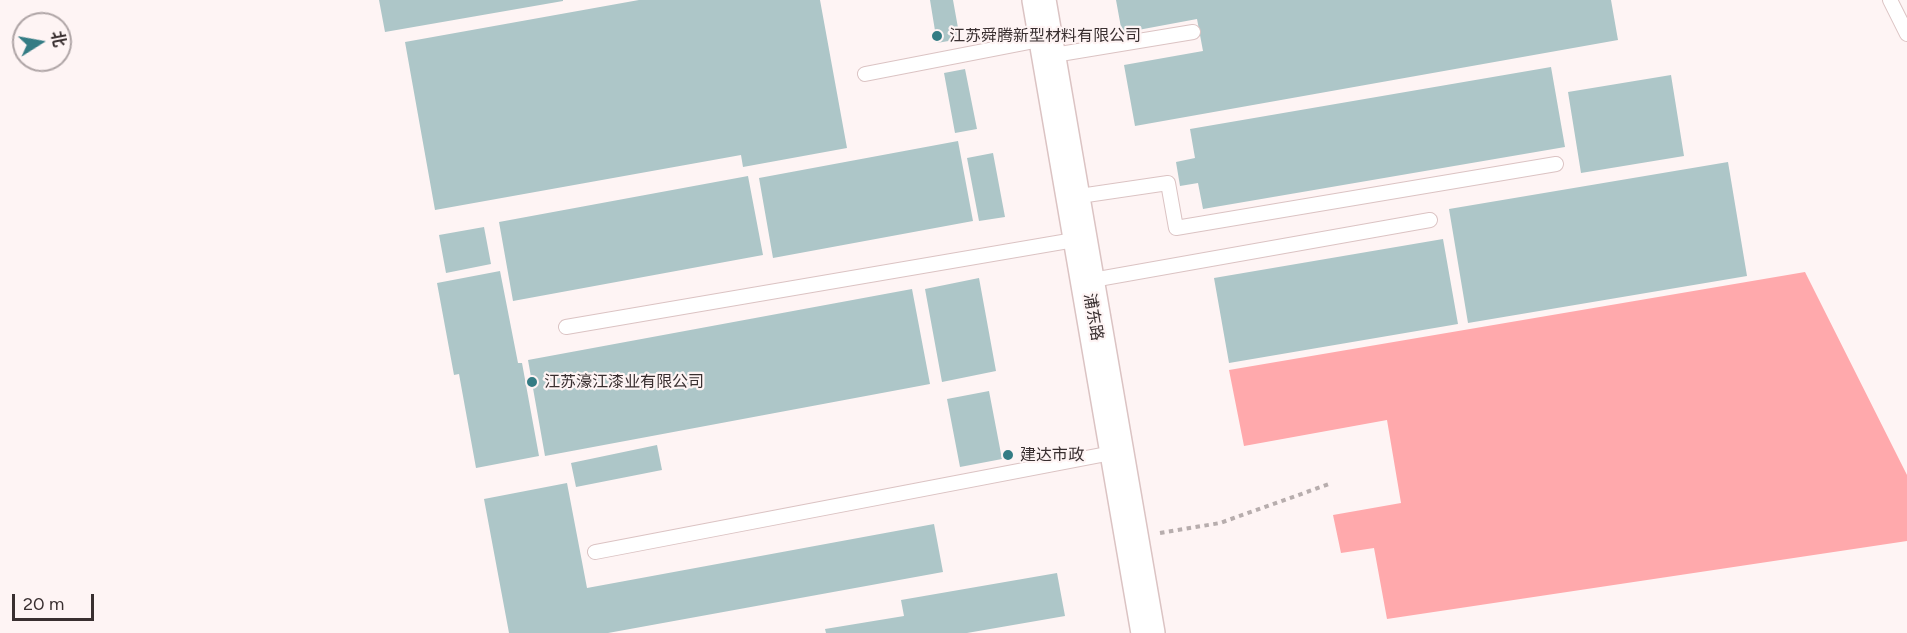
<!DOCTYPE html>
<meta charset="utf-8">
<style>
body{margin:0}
#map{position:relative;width:1907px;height:633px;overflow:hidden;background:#fef4f4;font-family:Figtree,"Noto Sans SC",sans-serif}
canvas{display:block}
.north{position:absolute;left:12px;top:12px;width:60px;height:60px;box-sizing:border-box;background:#fef4f4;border:2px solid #afa5a6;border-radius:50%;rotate:79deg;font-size:16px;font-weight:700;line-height:24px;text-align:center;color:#392f30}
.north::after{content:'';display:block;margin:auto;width:21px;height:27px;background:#347c84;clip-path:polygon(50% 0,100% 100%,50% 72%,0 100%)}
.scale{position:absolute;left:12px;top:594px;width:82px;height:27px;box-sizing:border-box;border:3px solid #392f30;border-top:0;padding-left:8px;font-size:18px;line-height:21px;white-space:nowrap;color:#392f30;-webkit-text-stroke:4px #fef4f4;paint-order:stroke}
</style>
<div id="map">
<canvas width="1907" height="633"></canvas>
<div class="north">北</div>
<div class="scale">20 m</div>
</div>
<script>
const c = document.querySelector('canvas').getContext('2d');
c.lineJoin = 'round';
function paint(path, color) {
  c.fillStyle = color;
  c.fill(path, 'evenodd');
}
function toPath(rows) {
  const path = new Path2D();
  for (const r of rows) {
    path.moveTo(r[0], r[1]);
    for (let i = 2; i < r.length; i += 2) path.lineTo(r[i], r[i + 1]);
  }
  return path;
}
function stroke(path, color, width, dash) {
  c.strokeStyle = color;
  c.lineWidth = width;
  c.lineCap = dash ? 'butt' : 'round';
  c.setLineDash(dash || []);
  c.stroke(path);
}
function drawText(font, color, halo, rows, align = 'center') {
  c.font = font + ' Figtree,"Noto Sans SC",sans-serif';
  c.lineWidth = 4.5;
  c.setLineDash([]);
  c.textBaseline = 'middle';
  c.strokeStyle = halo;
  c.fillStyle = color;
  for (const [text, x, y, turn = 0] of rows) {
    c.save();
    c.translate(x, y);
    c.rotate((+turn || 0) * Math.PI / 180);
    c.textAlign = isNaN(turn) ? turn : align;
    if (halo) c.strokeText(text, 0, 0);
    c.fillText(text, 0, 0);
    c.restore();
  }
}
const green = toPath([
 [1805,272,1907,475,1907,541,1387,619,1374,548,1341,553,1333,515,1401,503,1387,420,1244,446,1229,370]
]);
const building = toPath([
 [379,0,563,0,563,1,385,32],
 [639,0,820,0,847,148,743,167,741,155,435,210,405,42],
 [930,0,953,0,960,39,937,43],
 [1116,0,1611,0,1618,40,1135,126,1124,65,1203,51,1197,19,1122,33],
 [1551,67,1565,147,1203,209,1198,183,1180,186,1176,162,1195,158,1190,129],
 [965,69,977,129,955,133,944,73],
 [1671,75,1684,156,1581,173,1568,92],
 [958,141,973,221,773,258,759,178],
 [993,153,1005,217,979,221,967,158],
 [1728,162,1747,276,1468,323,1449,209],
 [748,176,763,255,513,301,499,222],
 [484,227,491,264,446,273,439,235],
 [1443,239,1458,324,1229,363,1214,278],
 [500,271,518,363,522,363,539,456,476,468,459,374,454,375,437,283],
 [979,278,996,371,942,382,925,289],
 [912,289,930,384,545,456,528,360],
 [989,391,1002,459,960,467,947,399],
 [657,445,662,470,576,487,571,463],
 [567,483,587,588,934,524,943,572,608,633,509,633,484,499],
 [1057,573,1065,616,967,633,826,633,825,629,904,616,901,600]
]);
const path = toPath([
 [1160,533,1220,523,1332,483]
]);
const service = toPath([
 [1890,0,1907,34],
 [1048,56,1193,32],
 [865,74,1045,39],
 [1073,197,1168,183,1176,228,1556,164],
 [1087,281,1430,220],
 [566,327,1080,239],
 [595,552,1117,452]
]);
const tertiary = toPath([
 [1039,0,1148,633]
]);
const markers = [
 [937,36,6,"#347c84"],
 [532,382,6,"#347c84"],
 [1008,455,6,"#347c84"]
];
const poiNames = [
 ["江苏舜腾新型材料有限公司",949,36],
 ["江苏濠江漆业有限公司",544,382],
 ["建达市政",1020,455]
];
const streetNames = [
 ["浦东路",1093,317,80]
];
paint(green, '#ffa9ac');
paint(building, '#adc6c8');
stroke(service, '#dbc3c3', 16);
stroke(tertiary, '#dbc3c3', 36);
stroke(path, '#b7adad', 4, [4.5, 4.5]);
stroke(service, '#fff', 14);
stroke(tertiary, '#fff', 33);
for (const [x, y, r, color] of markers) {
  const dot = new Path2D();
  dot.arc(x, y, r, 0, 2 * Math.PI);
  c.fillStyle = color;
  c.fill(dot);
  stroke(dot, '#fef4f4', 2);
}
drawText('16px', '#392f30', '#fef4f4', poiNames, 'left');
drawText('16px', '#392f30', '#fef4f4', streetNames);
</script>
